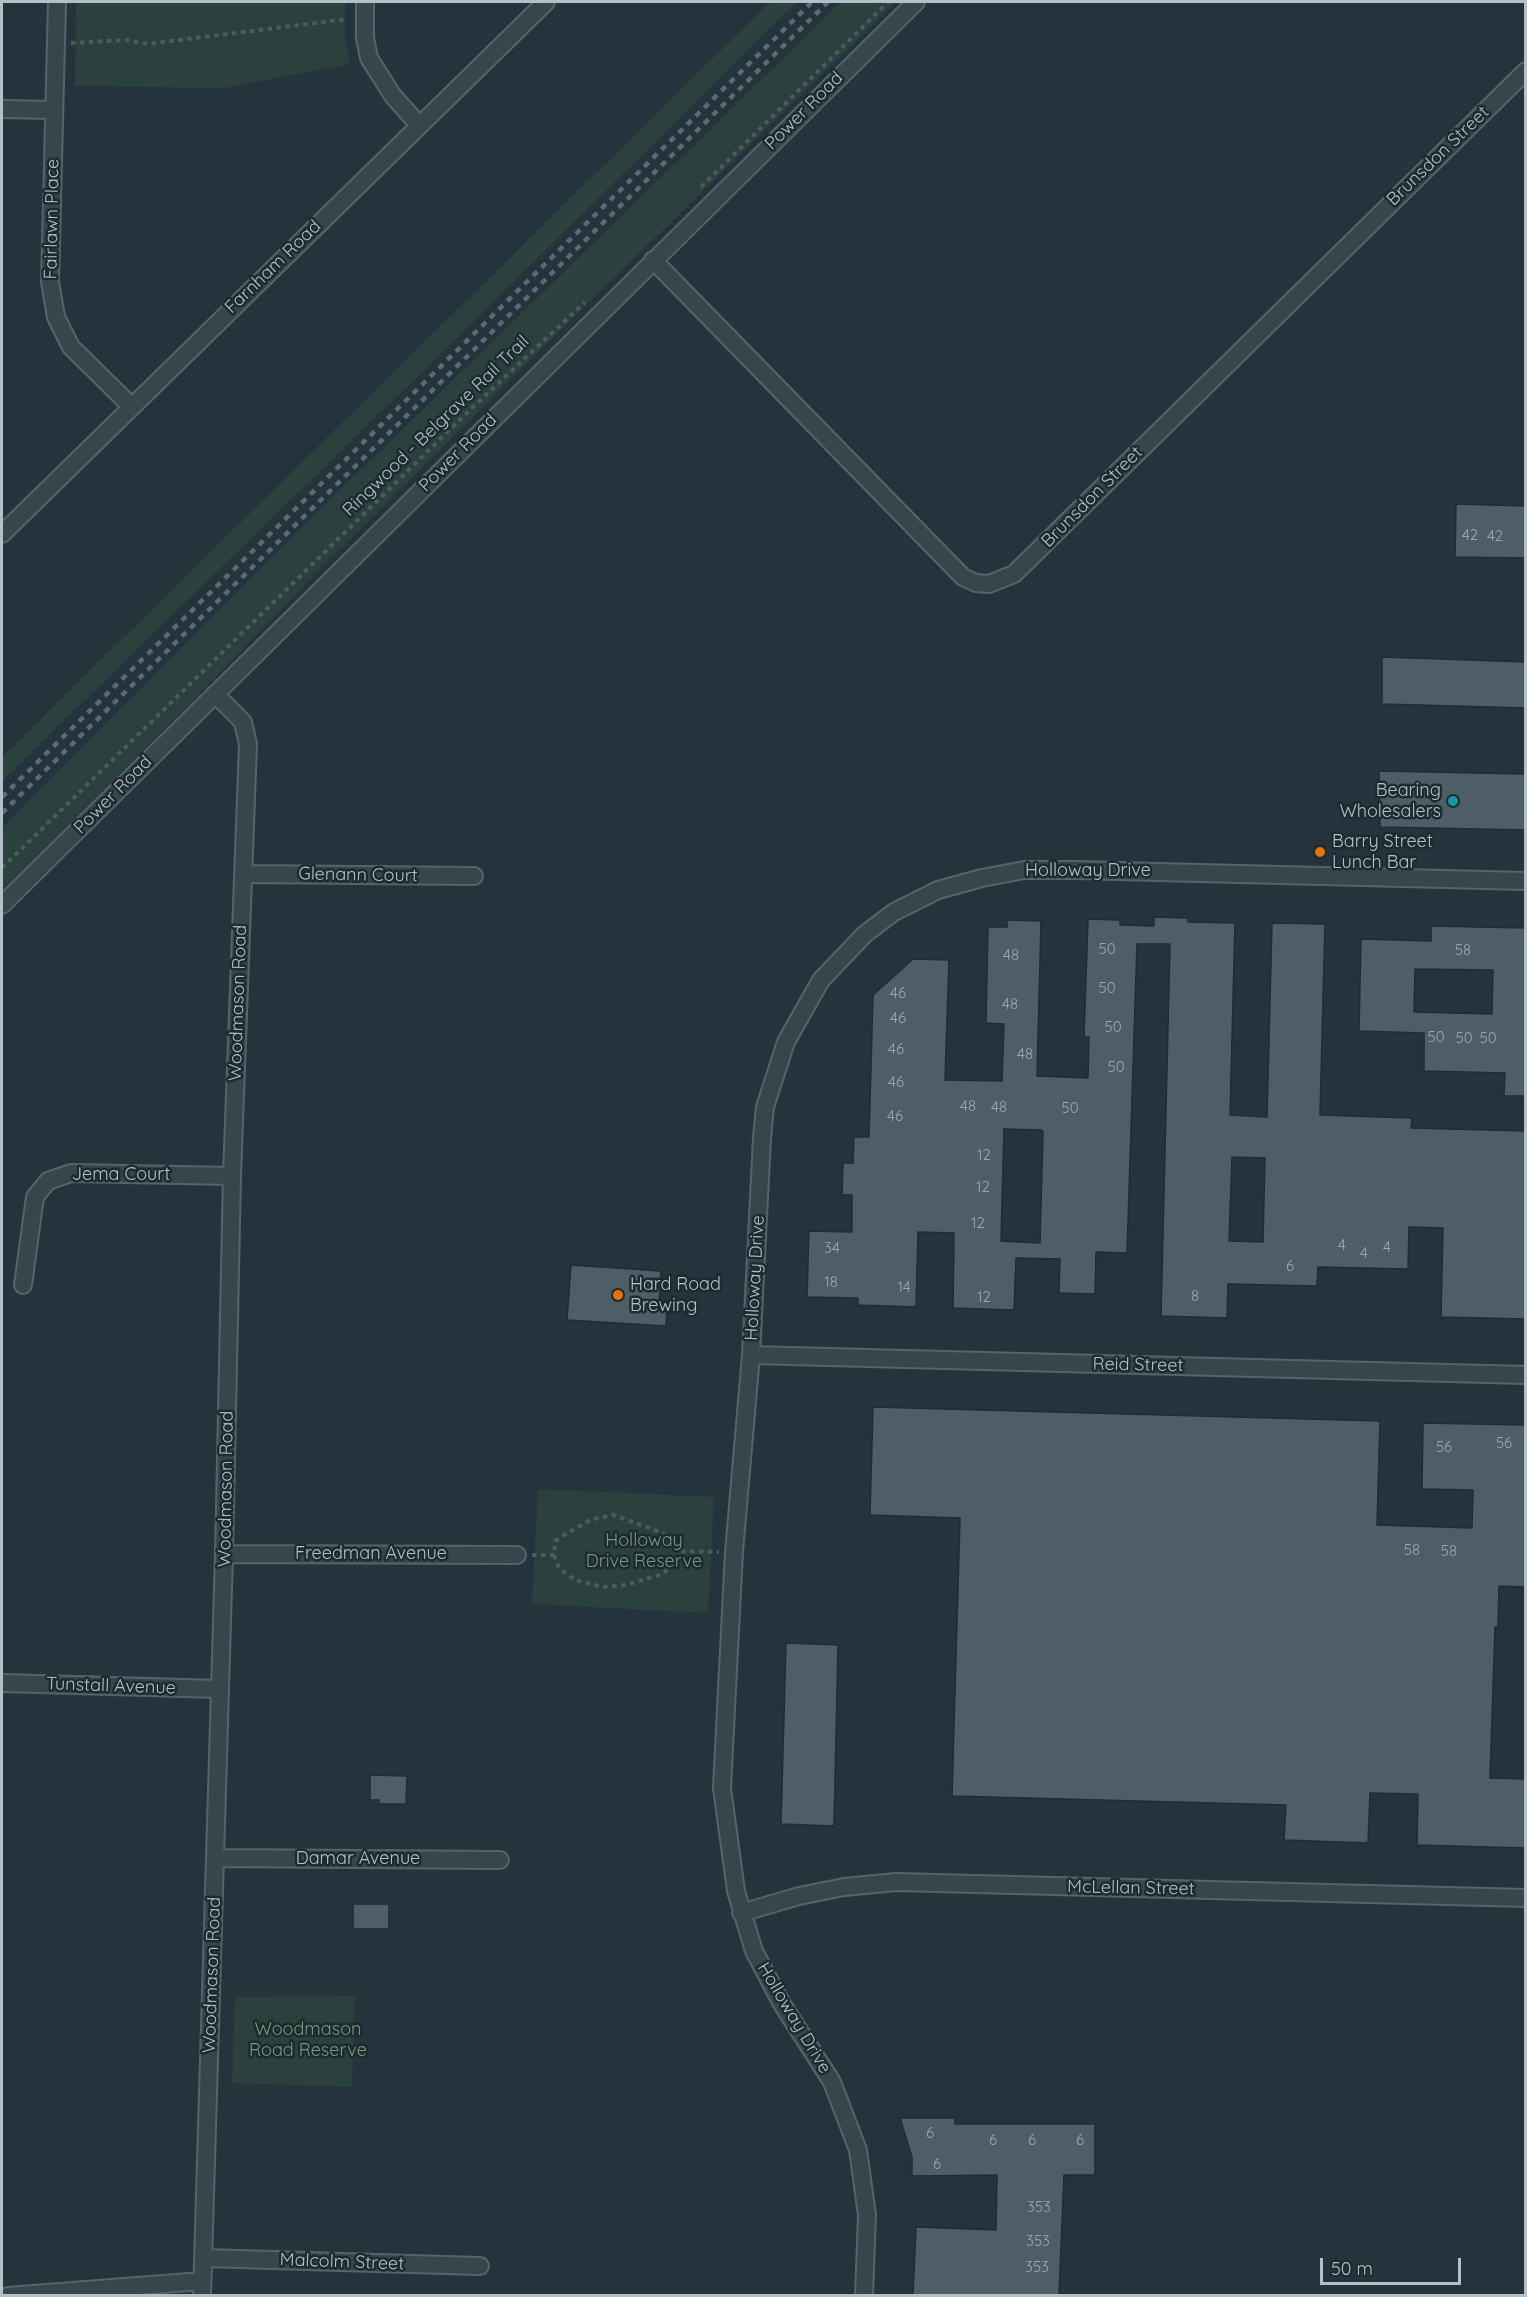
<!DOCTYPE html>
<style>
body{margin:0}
#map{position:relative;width:1527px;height:2297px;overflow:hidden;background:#25343c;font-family:Quicksand,sans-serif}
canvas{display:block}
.frame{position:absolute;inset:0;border:3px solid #b4c0c8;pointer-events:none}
.scale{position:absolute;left:1320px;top:2258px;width:141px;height:27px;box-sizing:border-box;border:3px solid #b4c0c8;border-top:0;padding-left:8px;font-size:18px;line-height:21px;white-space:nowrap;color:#b4c0c8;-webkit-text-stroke:4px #1e2a31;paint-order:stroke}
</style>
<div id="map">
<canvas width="1527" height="2297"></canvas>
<div class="frame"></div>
<div class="scale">50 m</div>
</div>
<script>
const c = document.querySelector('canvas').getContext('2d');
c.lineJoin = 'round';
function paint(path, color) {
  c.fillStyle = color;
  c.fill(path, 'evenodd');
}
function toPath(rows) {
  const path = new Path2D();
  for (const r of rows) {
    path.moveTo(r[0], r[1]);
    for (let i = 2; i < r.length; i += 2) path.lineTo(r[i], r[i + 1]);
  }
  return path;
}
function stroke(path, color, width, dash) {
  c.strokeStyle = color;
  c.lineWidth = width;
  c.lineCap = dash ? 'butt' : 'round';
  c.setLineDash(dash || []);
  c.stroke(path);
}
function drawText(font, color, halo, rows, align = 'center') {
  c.font = font + ' Quicksand,sans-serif';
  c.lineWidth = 5;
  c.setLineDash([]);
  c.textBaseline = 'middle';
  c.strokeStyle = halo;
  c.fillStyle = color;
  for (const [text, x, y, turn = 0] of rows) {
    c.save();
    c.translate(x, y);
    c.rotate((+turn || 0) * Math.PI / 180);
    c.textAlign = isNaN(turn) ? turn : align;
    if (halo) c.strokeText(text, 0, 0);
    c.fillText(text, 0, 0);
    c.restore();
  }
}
const green = toPath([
 [76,2,345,2,345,37,350,64,224,88,75,86],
 [770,2,797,2,456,339,2,781,2,757],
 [841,2,896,2,524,366,315,574,188,706,2,890,2,828,302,527],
 [538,1489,714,1497,708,1613,532,1604],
 [355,1996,352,2087,232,2083,235,1997]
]);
const building = toPath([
 [1456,504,1526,506,1526,558,1455,557,1456,504],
 [1382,657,1526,662,1526,708,1382,704,1382,657],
 [1379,771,1526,774,1526,830,1380,827,1379,771],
 [1154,917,1188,918,1188,922,1235,923,1230,1115,1267,1117,1272,923,1325,924,1320,1115,1412,1118,1411,1128,1526,1131,1526,1319,1441,1317,1443,1228,1409,1227,1408,1269,1318,1267,1317,1286,1228,1284,1227,1318,1161,1316,1170,944,1137,944,1127,1253,1096,1252,1095,1294,1059,1293,1060,1259,1016,1258,1014,1310,953,1308,954,1233,918,1232,916,1307,858,1305,858,1298,807,1297,809,1231,852,1232,852,1195,842,1195,843,1163,853,1163,854,1137,869,1137,873,995,913,959,949,960,945,1080,1002,1081,1004,1024,986,1023,988,927,1007,927,1007,920,1041,921,1037,1076,1088,1078,1089,1037,1084,1037,1088,919,1120,920,1120,925,1154,926,1154,917],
 [1004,1129,1042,1130,1043,1132,1040,1243,1001,1241,1004,1129],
 [1232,1157,1265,1158,1263,1242,1229,1241,1232,1157],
 [1431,926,1526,928,1526,1096,1504,1096,1505,1073,1424,1071,1424,1033,1359,1031,1361,939,1431,941,1431,926],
 [1415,969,1493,970,1492,1014,1414,1012,1415,969],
 [571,1265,661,1271,659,1306,667,1306,666,1326,567,1320,571,1265],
 [873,1407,1380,1421,1377,1525,1472,1528,1473,1490,1422,1489,1423,1423,1526,1425,1526,1587,1499,1586,1498,1627,1495,1627,1490,1778,1526,1779,1526,1848,1417,1845,1418,1794,1370,1793,1368,1843,1284,1840,1286,1805,952,1796,960,1518,870,1515,873,1407],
 [786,1643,838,1645,834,1826,781,1824,786,1643],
 [370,1775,407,1776,406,1804,379,1804,379,1800,370,1800,370,1775],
 [353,1904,389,1904,389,1929,353,1929,353,1904],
 [900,2118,955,2118,955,2124,1095,2124,1095,2175,1064,2175,1059,2295,913,2295,916,2227,996,2230,997,2175,912,2176,912,2157,900,2118]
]);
const path = toPath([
 [71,43,126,40,148,44,347,19],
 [701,187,888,2],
 [2,868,473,407,585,302],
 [532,1555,554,1555,555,1541,564,1535,590,1520,613,1515,663,1533,678,1551,719,1552],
 [554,1555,559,1568,575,1580,603,1587,626,1585,662,1574,673,1565,678,1551]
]);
const street = toPath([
 [57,2,50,282,56,317,71,347,131,406],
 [365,2,365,38,369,58,393,96,419,125],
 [2,109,54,110],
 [653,260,963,577,976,583,989,584,1014,574,1526,71],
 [2,534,546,2],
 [243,874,474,876],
 [2,905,916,2],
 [23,1285,35,1197,48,1181,71,1173,232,1176],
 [751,1355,1526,1375],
 [224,1554,517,1555],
 [2,1683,220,1689],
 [216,1858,500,1860],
 [741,1913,799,1896,844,1887,896,1882,1526,1898],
 [203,2258,480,2266],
 [8,2296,202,2281],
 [202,2296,224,1554,232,1176,248,744,243,722,215,694],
 [864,2296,867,2215,858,2150,832,2082,782,2004,754,1951,736,1891,722,1788,734,1552,751,1355,762,1138,765,1107,786,1042,821,980,865,934,894,912,938,890,982,878,1024,870,1076,870,1526,881]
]);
const rail = toPath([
 [2,797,812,2],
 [2,813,828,2]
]);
const markers = [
 [1453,801,6,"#0f9aa8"],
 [1320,852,6,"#e8710a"],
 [618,1295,6,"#e8710a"]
];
const numberNames = [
 ["42",1470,535],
 ["42",1495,536],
 ["50",1107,949],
 ["58",1463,950],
 ["48",1011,955],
 ["50",1107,988],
 ["46",898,993],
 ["48",1010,1004],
 ["46",898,1018],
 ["50",1113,1027],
 ["50",1436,1037],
 ["50",1464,1038],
 ["50",1488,1038],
 ["46",896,1049],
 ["48",1025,1054],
 ["50",1116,1067],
 ["46",896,1082],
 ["48",968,1106],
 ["48",999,1107],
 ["50",1070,1108],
 ["46",895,1116],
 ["12",984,1155],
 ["12",983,1187],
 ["12",978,1223],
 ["4",1342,1245],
 ["4",1387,1247],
 ["34",832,1248],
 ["4",1364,1253],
 ["6",1290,1266],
 ["18",831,1282],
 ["14",904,1287],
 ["8",1195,1296],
 ["12",984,1297],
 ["56",1504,1443],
 ["56",1444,1447],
 ["58",1412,1550],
 ["58",1449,1551],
 ["6",930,2133],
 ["6",993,2140],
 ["6",1032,2140],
 ["6",1080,2140],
 ["6",937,2164],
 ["353",1039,2207],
 ["353",1038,2241],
 ["353",1037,2267]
];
const streetNames = [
 ["Power Road",804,111,-45],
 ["Brunsdon Street",1438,156,-44],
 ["Fairlawn Place",52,219,-89],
 ["Farnham Road",273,267,-44],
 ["Ringwood - Belgrave Rail Trail",436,426,-44],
 ["Power Road",458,453,-45],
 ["Brunsdon Street",1092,497,-45],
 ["Power Road",113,795,-45],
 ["Holloway Drive",1088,871],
 ["Glenann Court",358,875,1],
 ["Woodmason Road",238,1003,-88],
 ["Jema Court",121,1175],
 ["Holloway Drive",755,1278,-87],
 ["Reid Street",1138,1365,1],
 ["Woodmason Road",226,1489,-89],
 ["Freedman Avenue",371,1554],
 ["Tunstall Avenue",111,1686,2],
 ["Damar Avenue",358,1859],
 ["McLellan Street",1131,1888,1],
 ["Woodmason Road",212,1975,-88],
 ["Holloway Drive",794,2018,59],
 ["Malcolm Street",342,2262,2]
];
const poiNames = [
 ["Bearing",1441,791,"right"],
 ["Wholesalers",1441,812,"right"],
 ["Barry Street",1332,842],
 ["Lunch Bar",1332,863],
 ["Hard Road",630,1285],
 ["Brewing",630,1306]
];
const parkNames = [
 ["Holloway",644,1541],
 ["Drive Reserve",644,1562],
 ["Woodmason",308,2030],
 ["Road Reserve",308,2051]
];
paint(green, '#2a413d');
paint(building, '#4e5e67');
stroke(building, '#202c33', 1.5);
stroke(street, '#57636a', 20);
stroke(path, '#495e5b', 4, [4.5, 4.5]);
stroke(street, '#38454c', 16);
stroke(rail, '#5b6a73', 4.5, [6, 6]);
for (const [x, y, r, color] of markers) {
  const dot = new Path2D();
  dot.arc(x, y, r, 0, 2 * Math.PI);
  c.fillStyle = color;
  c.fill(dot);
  stroke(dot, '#1e2a31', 2);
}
drawText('15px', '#9aa8b0', null, numberNames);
drawText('18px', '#b4c0c8', '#1e2a31', streetNames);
drawText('18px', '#b4c0c8', '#1e2a31', poiNames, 'left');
drawText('18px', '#739c74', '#1e2a31', parkNames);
</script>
